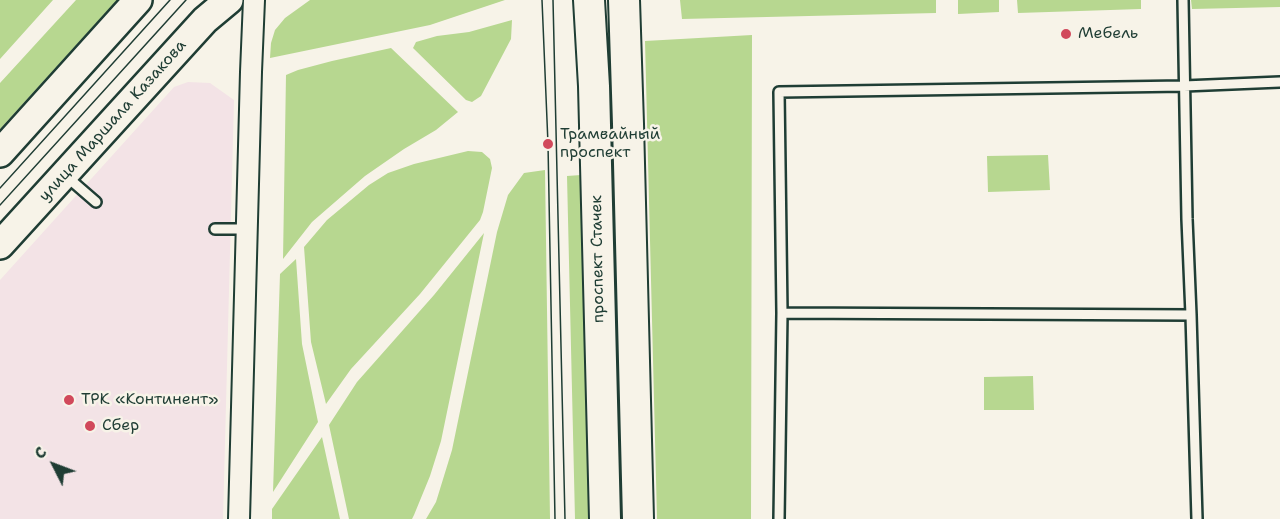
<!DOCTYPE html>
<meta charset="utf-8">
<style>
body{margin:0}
#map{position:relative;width:1280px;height:519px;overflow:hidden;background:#f7f3e8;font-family:"Shantell Sans",sans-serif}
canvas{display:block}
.north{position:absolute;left:24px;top:435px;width:60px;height:60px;-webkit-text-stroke:4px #f7f3e8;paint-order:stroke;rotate:312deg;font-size:16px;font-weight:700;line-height:24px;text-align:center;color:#1f3d34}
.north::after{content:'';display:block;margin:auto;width:21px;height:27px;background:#1f3d34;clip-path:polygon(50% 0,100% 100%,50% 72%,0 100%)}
</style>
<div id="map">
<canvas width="1280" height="519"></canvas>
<div class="north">С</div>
</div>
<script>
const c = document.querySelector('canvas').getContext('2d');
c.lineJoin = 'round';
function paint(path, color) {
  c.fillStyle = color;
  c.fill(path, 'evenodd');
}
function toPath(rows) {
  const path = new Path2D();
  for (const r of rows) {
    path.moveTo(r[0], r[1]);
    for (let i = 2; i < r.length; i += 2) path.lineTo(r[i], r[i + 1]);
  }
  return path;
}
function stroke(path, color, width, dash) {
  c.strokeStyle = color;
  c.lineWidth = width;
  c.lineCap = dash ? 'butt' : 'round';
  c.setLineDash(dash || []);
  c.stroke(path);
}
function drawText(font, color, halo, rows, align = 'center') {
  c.font = font + ' "Shantell Sans",sans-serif';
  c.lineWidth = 5;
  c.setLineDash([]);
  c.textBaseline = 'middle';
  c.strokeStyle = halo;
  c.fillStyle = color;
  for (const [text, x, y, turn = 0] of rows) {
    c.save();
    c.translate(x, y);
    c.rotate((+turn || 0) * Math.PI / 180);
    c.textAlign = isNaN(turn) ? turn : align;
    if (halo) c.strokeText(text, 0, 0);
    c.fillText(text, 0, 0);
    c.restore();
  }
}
const built = toPath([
 [188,82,210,83,234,100,223,519,0,519,0,280,174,87]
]);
const green = toPath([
 [0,0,53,0,0,59],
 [76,0,117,0,0,129,0,83],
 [310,0,505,0,430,25,270,58,271,43,275,30,285,18],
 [680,0,936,0,936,13,682,19],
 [958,0,999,0,999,12,958,14],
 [1017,0,1141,0,1141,9,1018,13],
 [1191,0,1280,0,1280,7,1192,9],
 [512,20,511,39,481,96,472,102,466,100,413,48,416,42,437,36,469,32],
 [752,35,751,519,657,519,645,41],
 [391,48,458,112,436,130,404,149,365,176,312,222,283,259,286,75,298,70,332,61],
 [468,151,482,152,490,159,492,168,483,212,480,220,420,294,351,369,326,404,311,342,304,247,327,220,369,185,388,173,414,164],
 [1048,155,1050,190,988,192,987,156],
 [545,170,550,519,426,519,436,502,452,450,497,232,508,195,524,173],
 [581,175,589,519,575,519,567,176],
 [484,233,441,441,430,476,414,515,412,519,349,519,329,425,357,382,434,295],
 [296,259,302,344,318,422,273,492,280,274],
 [1033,376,1034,410,984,410,984,377],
 [322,437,340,519,272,519,272,509]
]);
const lane = toPath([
 [1183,0,1187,219,1191,315,1197,519],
 [66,176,96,202],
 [215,229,247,229],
 [782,313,1191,315],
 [779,519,782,313,779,92,1184,86,1280,82]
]);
const street = toPath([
 [239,519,251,72,254,0]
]);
const secondary = toPath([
 [0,153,138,0],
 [0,245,205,20,229,0]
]);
const primary = toPath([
 [589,0,594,86,605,519],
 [624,0,628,124,638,519]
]);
const tram = toPath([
 [542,0,548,144,555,519],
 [553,0,565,519],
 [0,188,170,0],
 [0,205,186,0]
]);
const markers = [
 [1066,34,6,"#d1495b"],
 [548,144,6,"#d1495b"],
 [69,400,6,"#d1495b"],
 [90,426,6,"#d1495b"]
];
const poiNames = [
 ["Мебель",1078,34],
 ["Трамвайный",560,135],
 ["проспект",560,153],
 ["ТРК «Континент»",81,400],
 ["Сбер",102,426]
];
const streetNames = [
 ["улица Маршала Казакова",113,121,-48],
 ["проспект Стачек",598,259,-91]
];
paint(built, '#f3e3e6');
paint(green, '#b7d790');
stroke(lane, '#1f3d34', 14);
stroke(street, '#1f3d34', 24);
stroke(secondary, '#1f3d34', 32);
stroke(primary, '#1f3d34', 34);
stroke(lane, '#f7f3e8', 9);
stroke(street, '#f7f3e8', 20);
stroke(secondary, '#f7f3e8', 27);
stroke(primary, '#f7f3e8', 30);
stroke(tram, '#1f3d34', 1.5);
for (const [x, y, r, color] of markers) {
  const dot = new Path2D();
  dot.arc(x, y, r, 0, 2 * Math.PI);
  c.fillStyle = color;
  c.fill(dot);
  stroke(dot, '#f7f3e8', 2);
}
drawText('16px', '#1f3d34', '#f7f3e8', poiNames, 'left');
drawText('16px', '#1f3d34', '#f7f3e8', streetNames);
</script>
